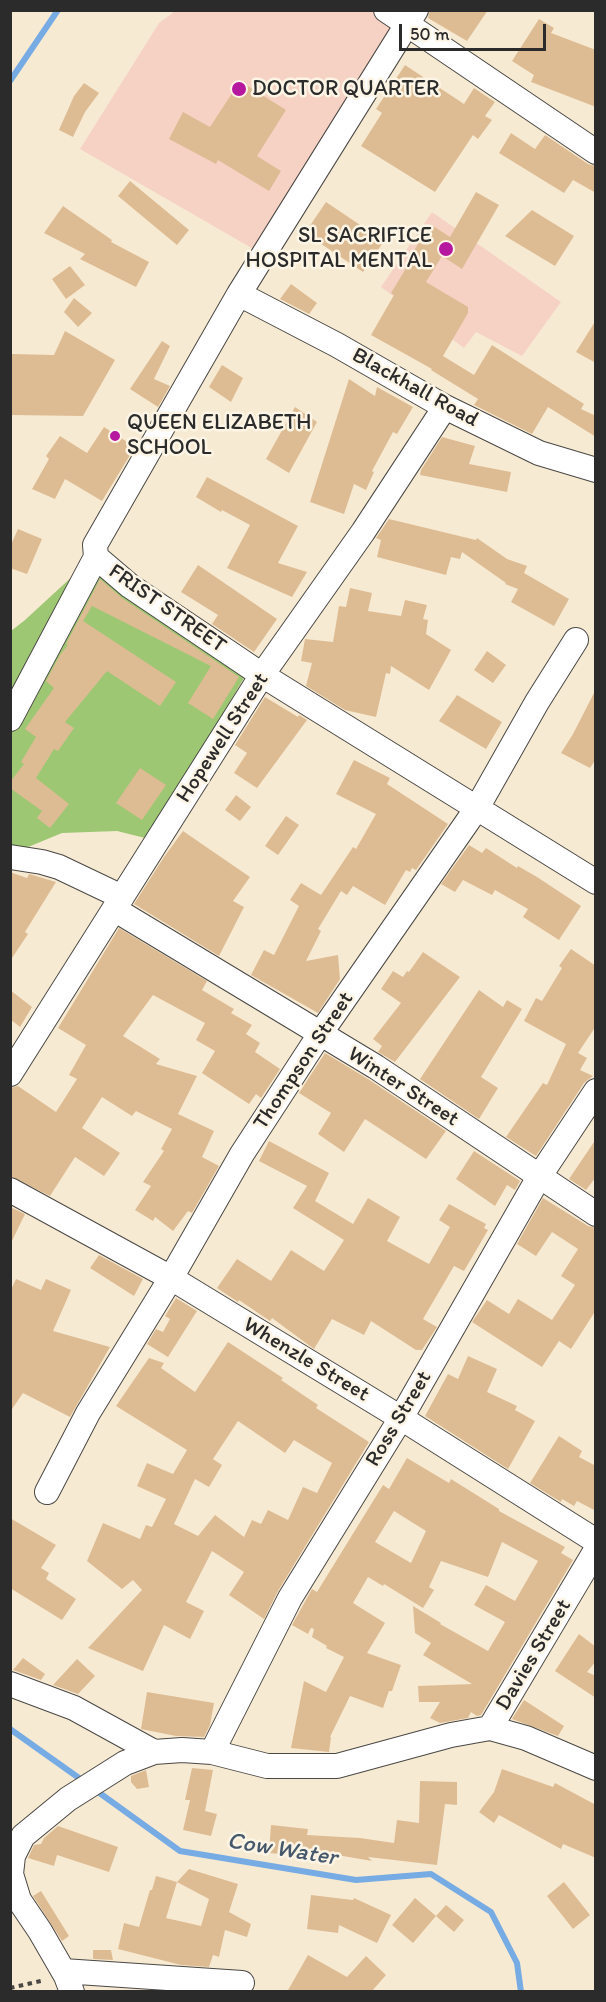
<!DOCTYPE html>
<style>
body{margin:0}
#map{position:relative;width:606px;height:2002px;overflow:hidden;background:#f7ead3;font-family:Itim,sans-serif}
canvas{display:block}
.frame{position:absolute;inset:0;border:12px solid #2b2b2b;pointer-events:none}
.scale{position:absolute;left:399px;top:24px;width:147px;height:27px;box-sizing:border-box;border:3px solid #2b2b2b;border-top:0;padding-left:8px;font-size:18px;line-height:21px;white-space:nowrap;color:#2b2b2b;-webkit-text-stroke:4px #fcf5e5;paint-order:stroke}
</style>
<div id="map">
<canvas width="606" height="2002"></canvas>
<div class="frame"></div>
<div class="scale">50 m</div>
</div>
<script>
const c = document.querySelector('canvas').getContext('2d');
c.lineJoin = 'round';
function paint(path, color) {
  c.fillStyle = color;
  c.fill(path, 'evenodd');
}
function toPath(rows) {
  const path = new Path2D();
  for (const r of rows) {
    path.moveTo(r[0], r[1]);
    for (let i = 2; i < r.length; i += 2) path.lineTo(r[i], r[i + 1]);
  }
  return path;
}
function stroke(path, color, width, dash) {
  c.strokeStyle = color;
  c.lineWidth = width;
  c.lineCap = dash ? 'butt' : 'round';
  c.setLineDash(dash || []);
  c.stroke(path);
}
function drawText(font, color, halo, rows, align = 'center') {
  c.font = font + ' Itim,sans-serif';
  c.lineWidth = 5;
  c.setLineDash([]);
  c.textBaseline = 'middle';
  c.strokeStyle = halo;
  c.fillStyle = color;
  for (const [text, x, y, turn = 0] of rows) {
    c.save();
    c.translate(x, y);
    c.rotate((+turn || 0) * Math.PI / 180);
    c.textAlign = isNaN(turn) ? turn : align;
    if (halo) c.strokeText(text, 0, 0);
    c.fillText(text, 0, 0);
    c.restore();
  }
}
const built = toPath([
 [175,11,371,11,399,29,255,250,80,149,159,23],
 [432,212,561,302,522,356,476,332,464,348,381,287]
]);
const green = toPath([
 [88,562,248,671,204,746,153,840,117,831,62,833,16,852,11,851,11,631,25,620]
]);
const stream = toPath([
 [10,81,58,10],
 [10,1729,86,1783],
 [94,1789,180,1851,356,1880,431,1874,491,1912,517,1963,521,1992]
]);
const building = toPath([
 [430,10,488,10,467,41,428,18],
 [539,19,554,28,551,33,596,50,596,107,531,82,534,75,512,61],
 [405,65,464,104,474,88,495,102,485,116,492,120,478,139,473,135,435,192,361,146,382,113,376,109],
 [240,81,286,110,257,156,281,171,269,191,218,160,216,164,169,139,183,112,210,127],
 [84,83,99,93,85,112,73,137,59,130,74,96],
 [511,133,535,149,545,135,588,164,596,166,596,193,573,180,564,193,499,153],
 [130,181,189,230,177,245,118,196],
 [476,192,499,205,462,269,442,256,426,282,468,307,468,313,443,356,474,375,492,345,584,404,581,409,596,416,596,437,548,407,532,434,474,405,478,399,431,370,432,369,371,335,394,295,391,293,411,260,409,259,430,224,450,237],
 [326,202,384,241,363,272,305,233],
 [63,206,112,240,111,242,149,262,136,287,80,259,85,254,44,233],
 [532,210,574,236,555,266,505,236],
 [70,266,85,285,66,299,52,279],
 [291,284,317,303,309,314,280,299],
 [74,298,92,313,78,327,64,312],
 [596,320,596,363,576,352],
 [65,331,115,360,83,416,11,415,12,354,54,355],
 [162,341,170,346,154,379,170,386,158,407,130,389],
 [222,365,243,378,231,402,209,387],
 [349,379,375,396,377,387,413,407,397,434,393,432,372,471,374,472,366,490,354,484,344,514,310,502],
 [295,407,317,422,289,473,266,459],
 [104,427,135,447,102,501,65,479,55,499,32,489,49,459,46,456,60,436,87,453],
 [442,437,475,446,469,464,511,472,507,492,420,475,421,470],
 [207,477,298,526,278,563,307,572,292,597,227,568,250,525,222,510,221,512,196,497],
 [389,519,476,540,477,538,507,559,527,566,524,573,569,599,554,626,511,602,518,589,505,584,506,583,462,552,460,559,451,557,446,575,377,557,381,540,376,538],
 [18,529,42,539,27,574,10,568,10,547],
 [198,565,277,619,254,652,212,624,218,615,181,592],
 [100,579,122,598,239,677,213,719,188,703,211,666,92,606,83,621,176,682,160,706,107,671,65,722,74,728,58,751,54,749,36,778,69,804,50,828,37,818,42,811,10,788,10,782,24,764,21,762,36,737,25,729,54,688,46,681,60,655,68,645,66,644],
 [350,588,372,593,368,611,401,616,405,600,427,605,423,619,428,620,426,634,451,650,429,690,391,666,390,674,386,673,376,717,345,710,306,686,312,663,301,661,305,639,333,642,339,606,346,607],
 [487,651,506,665,493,683,474,670],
 [596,689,596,759,590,768,561,753,573,734],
 [457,695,502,722,486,749,439,721],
 [265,697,298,717,299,715,307,720,257,788,234,773,247,753,235,745],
 [354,760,390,778,387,784,448,824,416,870,412,868,410,872,406,870,385,905,353,886,347,895,341,891,318,929,321,931,306,961,338,955,340,979,318,1013,251,975,264,950,274,955,299,906,290,900,301,883,321,895,353,847,356,849,376,814,336,794],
 [140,768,166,785,142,820,116,803],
 [236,795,251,807,240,821,225,810],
 [286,816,299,825,278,855,265,846],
 [183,831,250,877,233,901,244,907,219,956,134,904,164,857],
 [469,845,482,853,486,848,517,868,518,866,537,877,581,906,559,940,523,917,528,909,495,890,492,895,463,880,455,892,441,884],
 [10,872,27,878,29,874,56,882,25,932,28,934,10,961],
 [119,928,207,981,202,990,234,1009,231,1013,252,1025,246,1034,260,1043,255,1052,280,1069,261,1098,256,1094,249,1104,202,1073,215,1051,196,1040,205,1023,153,995,123,1036,160,1059,156,1064,197,1076,178,1114,214,1131,202,1157,219,1166,192,1213,188,1211,173,1231,155,1217,153,1221,135,1210,151,1186,143,1182,164,1151,161,1149,172,1129,136,1111,132,1116,102,1097,82,1128,120,1153,104,1176,75,1157,50,1196,10,1176,10,1088,18,1086,56,1112,77,1079,69,1075,86,1045,58,1028],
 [571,949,596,966,596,1026,578,1053,587,1058,580,1070,593,1076,584,1083,536,1156,506,1137,543,1083,547,1085,566,1044,524,1021,536,998,542,1001,562,968,559,966],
 [423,952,460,977,395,1062,378,1052,382,1046,373,1039,401,1003,381,989,393,971,403,977,407,971,409,972],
 [10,990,32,1007,20,1027,10,1019],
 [479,990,503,1007,507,1000,522,1009,481,1077,498,1088,479,1119,420,1079],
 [325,1053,368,1079,446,1131,426,1159,365,1119,344,1152,318,1134,331,1113,299,1093],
 [596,1139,596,1177,586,1190,569,1179],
 [269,1141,329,1173,315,1201,353,1224,368,1198,400,1217,387,1241,429,1264,450,1227,439,1220,449,1204,486,1224,484,1228,488,1230,464,1271,454,1266,423,1319,437,1327,422,1350,416,1350,371,1321,364,1335,332,1319,314,1349,272,1318,270,1321,239,1300,238,1302,217,1288,237,1259,271,1281,291,1250,324,1271,344,1240,293,1208,307,1186,259,1161],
 [474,1151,520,1181,515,1190,507,1185,495,1206,456,1179],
 [543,1198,588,1226,596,1228,596,1310,571,1349,559,1341,542,1367,472,1322,487,1300,509,1314,518,1299,552,1320,575,1285,561,1276,578,1249,552,1232,536,1256,517,1244],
 [10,1207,25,1214,10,1245],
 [99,1255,143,1279,134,1296,90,1268],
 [16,1279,41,1290,46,1279,71,1290,53,1331,110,1347,70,1417,23,1393,10,1412,10,1292],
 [176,1298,197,1311,168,1357,147,1344,156,1329,163,1332,170,1319,165,1316],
 [228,1342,283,1378,281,1380,318,1405,316,1408,369,1442,278,1591,264,1619,229,1595,244,1572,212,1551,186,1602,204,1611,190,1639,164,1625,143,1671,88,1648,142,1590,133,1580,122,1589,87,1561,103,1523,140,1539,146,1525,152,1527,166,1499,137,1486,147,1463,173,1474,187,1450,116,1406,149,1358,164,1363,161,1368,195,1392],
 [238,1421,285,1453,294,1440,332,1463,317,1493,303,1487,288,1520,268,1510,261,1524,252,1520,244,1537,215,1515,198,1536,174,1524,195,1479,209,1487,222,1465,213,1459],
 [468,1356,497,1369,487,1392,517,1406,515,1410,535,1421,508,1469,425,1416,448,1374,458,1379],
 [559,1436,582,1451,579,1457,596,1466,596,1511,577,1501,574,1506,562,1499,561,1502,530,1483],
 [407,1458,449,1483,451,1479,499,1509,499,1511,565,1547,561,1553,573,1560,481,1715,477,1716,471,1712,468,1718,440,1723,430,1718,440,1702,419,1702,418,1686,472,1684,423,1655,431,1643,415,1633,413,1606,441,1623,440,1624,488,1651,505,1622,474,1605,486,1585,515,1601,538,1561,502,1542,488,1577,441,1561,429,1587,434,1590,423,1608,384,1584,383,1586,368,1577,353,1603,385,1623,367,1653,401,1665,392,1691,389,1691,383,1708,350,1696,330,1737,331,1737,329,1752,291,1748,304,1681,326,1692,344,1657,326,1648,327,1646,312,1637,314,1629,311,1628,308,1634,292,1625,312,1589,317,1592,383,1485,389,1489],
 [394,1511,426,1531,411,1563,375,1542],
 [10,1518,56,1545,41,1568,49,1573,46,1579,76,1599,62,1620,10,1588],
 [579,1634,596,1647,596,1661,587,1672,596,1676,596,1698,555,1671],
 [23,1658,45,1674,41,1680,13,1670],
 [77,1659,95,1676,78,1694,53,1685],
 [147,1692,214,1703,210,1725,204,1737,176,1736,141,1729],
 [524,1700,564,1726,558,1736,512,1719],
 [192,1768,213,1770,205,1811,217,1814,211,1836,183,1830,190,1800,185,1800],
 [502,1769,553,1787,555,1783,596,1805,596,1858,563,1844,561,1849,499,1815,494,1823,479,1812,494,1792],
 [146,1770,149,1787,137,1789,131,1782,131,1776],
 [420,1781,457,1782,457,1805,445,1804,437,1865,368,1857,372,1861,337,1855,337,1859,269,1853,271,1825,308,1829,307,1835,360,1838,394,1843,397,1820,419,1823],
 [58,1826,118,1847,109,1872,57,1855,54,1866,28,1858,34,1845,41,1844,44,1838],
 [189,1869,238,1884,229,1912,251,1924,247,1937,225,1930,219,1957,213,1955,209,1967,181,1965,118,1949,124,1923,139,1927,150,1890,152,1890,156,1876,177,1882],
 [177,1882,209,1899,201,1926,166,1918],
 [564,1882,590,1915,573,1929,547,1896],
 [41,1891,69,1936,62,1941,33,1896],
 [311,1895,353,1900,354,1898,391,1915,377,1943,339,1925,338,1933,307,1929],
 [415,1898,436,1916,413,1943,392,1925],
 [446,1905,464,1920,454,1932,436,1916],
 [93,1950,111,1950,113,1960,93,1959],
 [308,1955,347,1977,366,1956,386,1975,372,1991,373,1992,287,1992]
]);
const path = toPath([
 [10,1988,45,1980]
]);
const minor = toPath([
 [386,10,596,152],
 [416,10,239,294,95,545,96,557,130,586,262,675,596,882],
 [239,294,337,345,445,407,539,453,596,470],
 [10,719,96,557],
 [10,857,42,862,59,867,122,897],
 [114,909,376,1067,596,1214],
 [10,1074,262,675,363,532,445,407],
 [10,1190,171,1278,401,1418,596,1541],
 [47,1492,88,1413,171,1278,242,1154,320,1034,477,808,537,702,576,640],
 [10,1684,74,1708,154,1752],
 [490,1728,596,1550],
 [212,1752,290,1598,401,1418,539,1177,596,1091],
 [63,1971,242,1983],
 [72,1992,66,1976,40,1931,19,1900,11,1874,13,1856,23,1836,68,1799,125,1763,154,1752,182,1750,212,1752,267,1766,337,1766,451,1735,490,1728,526,1738,596,1768]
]);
const markers = [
 [239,89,8,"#b5179e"],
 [446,249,8,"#b5179e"],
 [115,436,6,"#b5179e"]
];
const poiNames = [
 ["DOCTOR QUARTER",252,89],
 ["SL SACRIFICE",432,236,"right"],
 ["HOSPITAL MENTAL",432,261,"right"],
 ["QUEEN ELIZABETH",127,423],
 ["SCHOOL",127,448]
];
const streetNames = [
 ["Blackhall Road",415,388,29],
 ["FRIST STREET",167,609,35],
 ["Hopewell Street",223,738,-57],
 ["Thompson Street",304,1061,-56],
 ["Winter Street",403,1087,33],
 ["Whenzle Street",306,1360,31],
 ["Ross Street",399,1419,-59],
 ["Davies Street",534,1655,-59]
];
const waterNames = [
 ["Cow Water",282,1850,9]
];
paint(built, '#f6d2c5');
paint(green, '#9dc773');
stroke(stream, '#76abe4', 6);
paint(building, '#debc93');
stroke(minor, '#4a4844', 26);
stroke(path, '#4a4844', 4, [4.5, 4.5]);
stroke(minor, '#fff', 24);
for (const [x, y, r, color] of markers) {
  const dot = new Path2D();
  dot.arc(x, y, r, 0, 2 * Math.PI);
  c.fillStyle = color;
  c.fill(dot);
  stroke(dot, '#fcf5e5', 2);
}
drawText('22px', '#2b2b2b', '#fcf5e5', poiNames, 'left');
drawText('22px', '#2b2b2b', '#fcf5e5', streetNames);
drawText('italic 24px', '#45586c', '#fcf5e5', waterNames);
</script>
